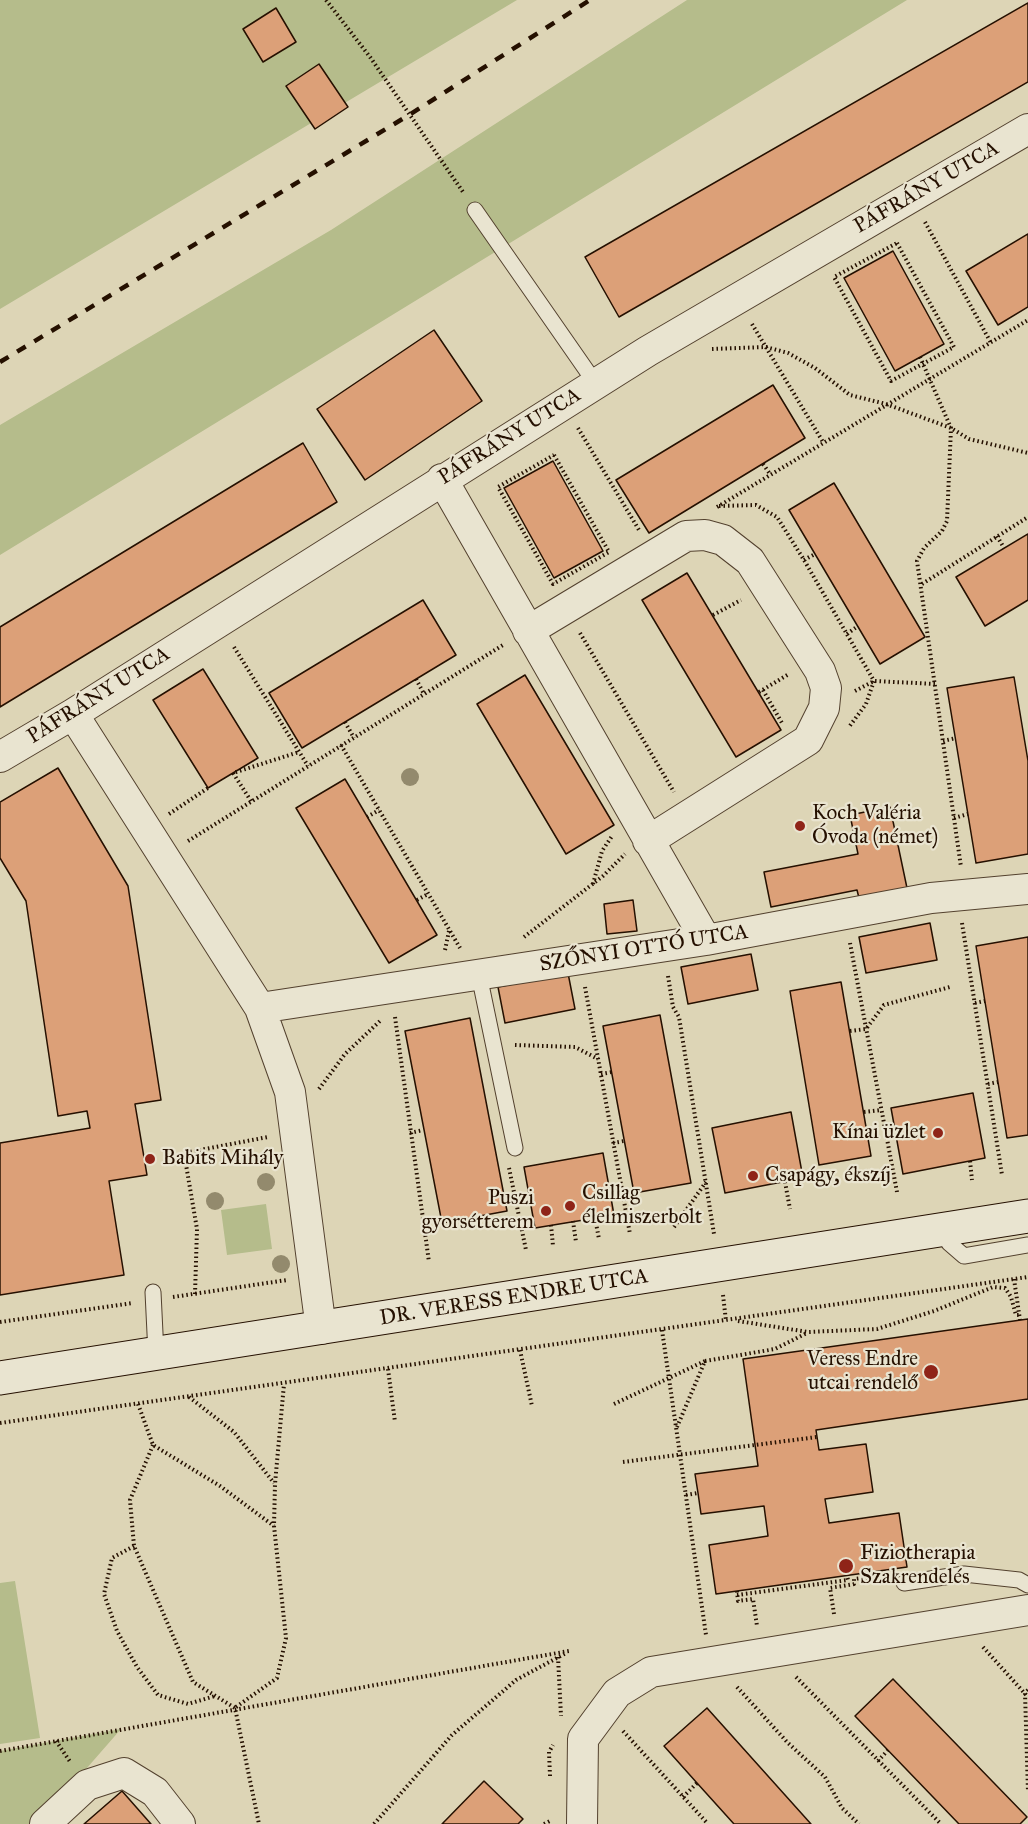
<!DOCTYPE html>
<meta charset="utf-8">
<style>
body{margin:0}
canvas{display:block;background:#ddd5b6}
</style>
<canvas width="1028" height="1824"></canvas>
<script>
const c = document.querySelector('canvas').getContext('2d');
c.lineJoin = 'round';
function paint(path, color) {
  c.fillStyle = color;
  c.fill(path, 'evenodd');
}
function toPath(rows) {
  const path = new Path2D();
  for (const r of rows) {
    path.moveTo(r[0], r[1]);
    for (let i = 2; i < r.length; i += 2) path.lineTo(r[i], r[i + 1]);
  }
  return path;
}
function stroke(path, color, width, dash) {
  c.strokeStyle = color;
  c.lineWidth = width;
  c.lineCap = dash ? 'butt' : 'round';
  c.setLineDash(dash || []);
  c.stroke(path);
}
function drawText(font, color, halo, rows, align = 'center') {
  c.font = font + ' "IM FELL Great Primer",serif';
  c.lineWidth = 4.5;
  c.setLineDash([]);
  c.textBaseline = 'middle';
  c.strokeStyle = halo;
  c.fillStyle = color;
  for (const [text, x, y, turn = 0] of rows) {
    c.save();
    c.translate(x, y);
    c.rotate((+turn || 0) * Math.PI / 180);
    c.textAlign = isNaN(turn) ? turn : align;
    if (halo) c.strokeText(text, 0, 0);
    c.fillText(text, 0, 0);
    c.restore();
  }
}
const green = toPath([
 [0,0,517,0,0,309],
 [687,0,907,0,0,555,0,425,331,230],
 [266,1204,272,1249,227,1255,221,1210],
 [15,1581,40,1738,0,1744,0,1583],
 [121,1729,38,1824,0,1824,0,1751]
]);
const building = toPath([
 [1028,3,1028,82,619,317,585,257,1028,3],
 [276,8,296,42,263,62,243,29,276,8],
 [319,64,348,107,315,129,286,86,319,64],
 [1028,234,1028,307,998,325,966,271,1028,234],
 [893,251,944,344,895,371,844,278,893,251],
 [434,330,482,401,365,480,317,409,434,330],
 [773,385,805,438,649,533,616,480,773,385],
 [303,443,337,502,0,707,0,627,303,443],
 [553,461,603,551,554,578,504,488,553,461],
 [834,483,925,637,880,664,789,510,834,483],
 [1028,534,1028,600,985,626,956,577,1028,534],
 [687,573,781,730,736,757,642,600,687,573],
 [423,600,456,655,302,748,269,693,423,600],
 [203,669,258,758,208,788,153,700,203,669],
 [525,675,614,825,566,854,477,704,525,675],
 [1014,677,1028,761,1028,854,976,863,947,688,1014,677],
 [58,768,128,886,161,1100,135,1104,147,1175,109,1181,124,1275,0,1295,0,1143,90,1128,87,1111,58,1116,26,901,0,858,0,802,58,768],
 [345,779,437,935,389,963,296,808,345,779],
 [890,807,907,888,859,898,857,890,771,907,764,872,858,854,850,815,890,807],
 [633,900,637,931,607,934,604,904,633,900],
 [930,923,937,960,866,973,859,937,930,923],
 [1028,937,1028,1135,1007,1138,976,946,1028,937],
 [751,954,758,990,688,1004,681,967,751,954],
 [568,973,575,1009,505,1023,498,987,568,973],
 [841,982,871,1156,819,1165,790,991,841,982],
 [660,1015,691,1183,634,1193,603,1026,660,1015],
 [470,1018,507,1211,442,1223,405,1031,470,1018],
 [973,1093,985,1158,903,1174,891,1108,973,1093],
 [791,1112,803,1178,725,1193,712,1128,791,1112],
 [603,1153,614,1215,535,1228,524,1167,603,1153],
 [1028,1319,1028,1399,816,1430,819,1450,866,1444,873,1492,825,1499,829,1523,899,1513,907,1567,716,1594,709,1545,768,1536,764,1506,701,1514,698,1493,695,1474,758,1466,743,1359,1028,1319],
 [893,1679,1027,1817,1020,1824,959,1824,855,1716,893,1679],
 [707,1708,811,1824,734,1824,697,1783,664,1746,707,1708],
 [484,1781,523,1819,518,1824,442,1824,484,1781],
 [122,1791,151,1824,84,1824,122,1791]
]);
const path = toPath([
 [326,0,370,57,463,192],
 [925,222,991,343],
 [897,243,954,347,891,381,834,277,897,243],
 [752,324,823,442],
 [712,349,766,347,788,353,815,368,850,395,886,404,951,428,969,439,1028,453],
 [920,357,951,428,947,521,942,531,924,548,917,561,961,867],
 [578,428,639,530],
 [554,455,609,552,553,584,498,487,554,455],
 [763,464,770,474],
 [719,506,756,505,777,517,804,560,874,681,866,704,849,727],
 [717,507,1028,320],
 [997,536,1004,548],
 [804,560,815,554],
 [922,584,1028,517],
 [713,615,741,600],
 [580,633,674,792],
 [847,634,858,626],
 [234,647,308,766],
 [416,679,424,694],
 [763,690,782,723],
 [855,691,874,681,936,684],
 [759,692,789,674],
 [345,722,354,738],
 [943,741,956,738],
 [341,745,460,948],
 [251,801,233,773,299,752],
 [169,814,208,788],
 [367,817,379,810],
 [954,818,968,814],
 [188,841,503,645],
 [593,884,602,851,612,836],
 [417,900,428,894],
 [962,923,1002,1175],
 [524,937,603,876,625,854],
 [850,943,897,1192],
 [445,950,449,931],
 [668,976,673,1007,679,1017,714,1234],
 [585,987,630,1234],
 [975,1003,985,1001],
 [395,1017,429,1262],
 [850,1031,866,1029,884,1005,950,987],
 [515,1045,575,1047,598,1059],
 [601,1074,612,1072],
 [988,1084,998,1082],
 [319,1089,345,1054,380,1021],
 [864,1112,881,1110],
 [410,1133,423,1130],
 [613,1143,624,1141],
 [970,1161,972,1180],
 [509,1168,526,1250],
 [785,1182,790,1209],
 [595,1218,599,1239],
 [573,1221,576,1242],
 [551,1225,553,1246],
 [674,1227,706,1182],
 [1014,1279,1020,1320],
 [195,1294,197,1229,184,1153,268,1137],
 [723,1295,726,1321],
 [173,1297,287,1280],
 [738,1321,808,1332,877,1329,934,1311,993,1287,1005,1288,1011,1297,1016,1315,1020,1315],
 [0,1322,133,1303],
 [662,1330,706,1635],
 [520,1350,532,1406],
 [705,1361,775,1349,807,1333],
 [388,1369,395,1422],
 [189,1397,234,1432,274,1483],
 [138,1404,153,1445,220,1486,274,1526],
 [614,1404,705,1361,677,1427],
 [0,1423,1028,1277],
 [153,1445,130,1500,134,1546,193,1682,235,1708,259,1824],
 [623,1462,817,1437],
 [686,1495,698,1493],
 [134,1546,112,1558,104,1594,117,1631,137,1667,158,1695,188,1704,215,1696],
 [737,1591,738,1601,753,1599,757,1626],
 [737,1595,848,1580,847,1576],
 [834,1614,830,1588,854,1584,854,1579,883,1575],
 [983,1647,1028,1697],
 [558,1657,561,1716],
 [796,1677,941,1824],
 [737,1687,788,1743,825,1777,842,1808,859,1824],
 [1028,1690,1025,1693,1028,1792],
 [236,1707,277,1678,286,1638,274,1526,275,1484,284,1384],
 [623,1731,708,1824],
 [56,1741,71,1763],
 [0,1751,569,1651],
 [878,1761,888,1750],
 [550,1776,549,1752,553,1745],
 [683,1797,697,1783],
 [374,1824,452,1735,516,1680,566,1653],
 [544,1824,552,1820]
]);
const lane = toPath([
 [475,210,596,384],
 [479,975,515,1148],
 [941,1229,949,1243,964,1256,1028,1245],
 [153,1292,156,1354],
 [904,1583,964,1574,1019,1580,1028,1585]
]);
const street = toPath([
 [442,479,706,940],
 [528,631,686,536,705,535,723,540,750,561,820,671,826,688,824,708,808,740,648,841],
 [73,714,260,1008,290,1092,321,1329],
 [0,757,73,714,648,351,1028,129],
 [260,1008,706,940,931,898,1028,889],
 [45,1824,87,1785,124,1773,155,1792,180,1824],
 [582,1824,583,1739,617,1693,651,1672,1028,1610]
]);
const secondary = toPath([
 [0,1378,1028,1216]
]);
const rail = toPath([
 [0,362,409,115,590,0]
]);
const trees = [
 [410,777],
 [266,1182],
 [215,1201],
 [281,1264]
];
const markers = [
 [800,826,6,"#8f2418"],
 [938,1133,6,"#8f2418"],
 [150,1159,6,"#8f2418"],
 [753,1176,6,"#8f2418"],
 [570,1206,6,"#8f2418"],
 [546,1211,6,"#8f2418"],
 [931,1372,8,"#8f2418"],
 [846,1566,8,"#8f2418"]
];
const streetNames = [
 ["PÁFRÁNY UTCA",927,188,-30],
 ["PÁFRÁNY UTCA",510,437,-32],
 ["PÁFRÁNY UTCA",99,696,-32],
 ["SZŐNYI OTTÓ UTCA",644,949,-9],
 ["DR. VERESS ENDRE UTCA",514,1298,-9]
];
const poiNames = [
 ["Koch Valéria",812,814],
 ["Óvoda (német)",812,838],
 ["Kínai üzlet",926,1133,"right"],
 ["Babits Mihály",162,1159],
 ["Csapágy, ékszíj",765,1176],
 ["Csillag",582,1194],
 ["élelmiszerbolt",582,1218],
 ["Puszi",534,1199,"right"],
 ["gyorsétterem",534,1223,"right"],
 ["Veress Endre",918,1360,"right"],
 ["utcai rendelő",918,1384,"right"],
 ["Fiziotherapia",860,1554],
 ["Szakrendelés",860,1578]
];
paint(green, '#b5bc8b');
paint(building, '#dca078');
stroke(building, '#251000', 1.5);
stroke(lane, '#53412e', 17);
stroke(street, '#53412e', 32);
stroke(secondary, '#251000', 35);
stroke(path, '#251000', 4, [1.5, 3]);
stroke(lane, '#e9e4d0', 15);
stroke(street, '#e9e4d0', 30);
stroke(secondary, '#e9e4d0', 33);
stroke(rail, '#251000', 4.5, [10, 10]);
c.fillStyle = '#938a6d';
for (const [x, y] of trees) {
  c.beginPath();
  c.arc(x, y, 9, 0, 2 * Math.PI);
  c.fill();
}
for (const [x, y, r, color] of markers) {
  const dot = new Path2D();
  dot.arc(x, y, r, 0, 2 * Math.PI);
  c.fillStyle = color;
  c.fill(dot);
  stroke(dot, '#e9e4d0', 2);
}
drawText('21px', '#251000', '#e9e4d0', streetNames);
drawText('21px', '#251000', '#e9e4d0', poiNames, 'left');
</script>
